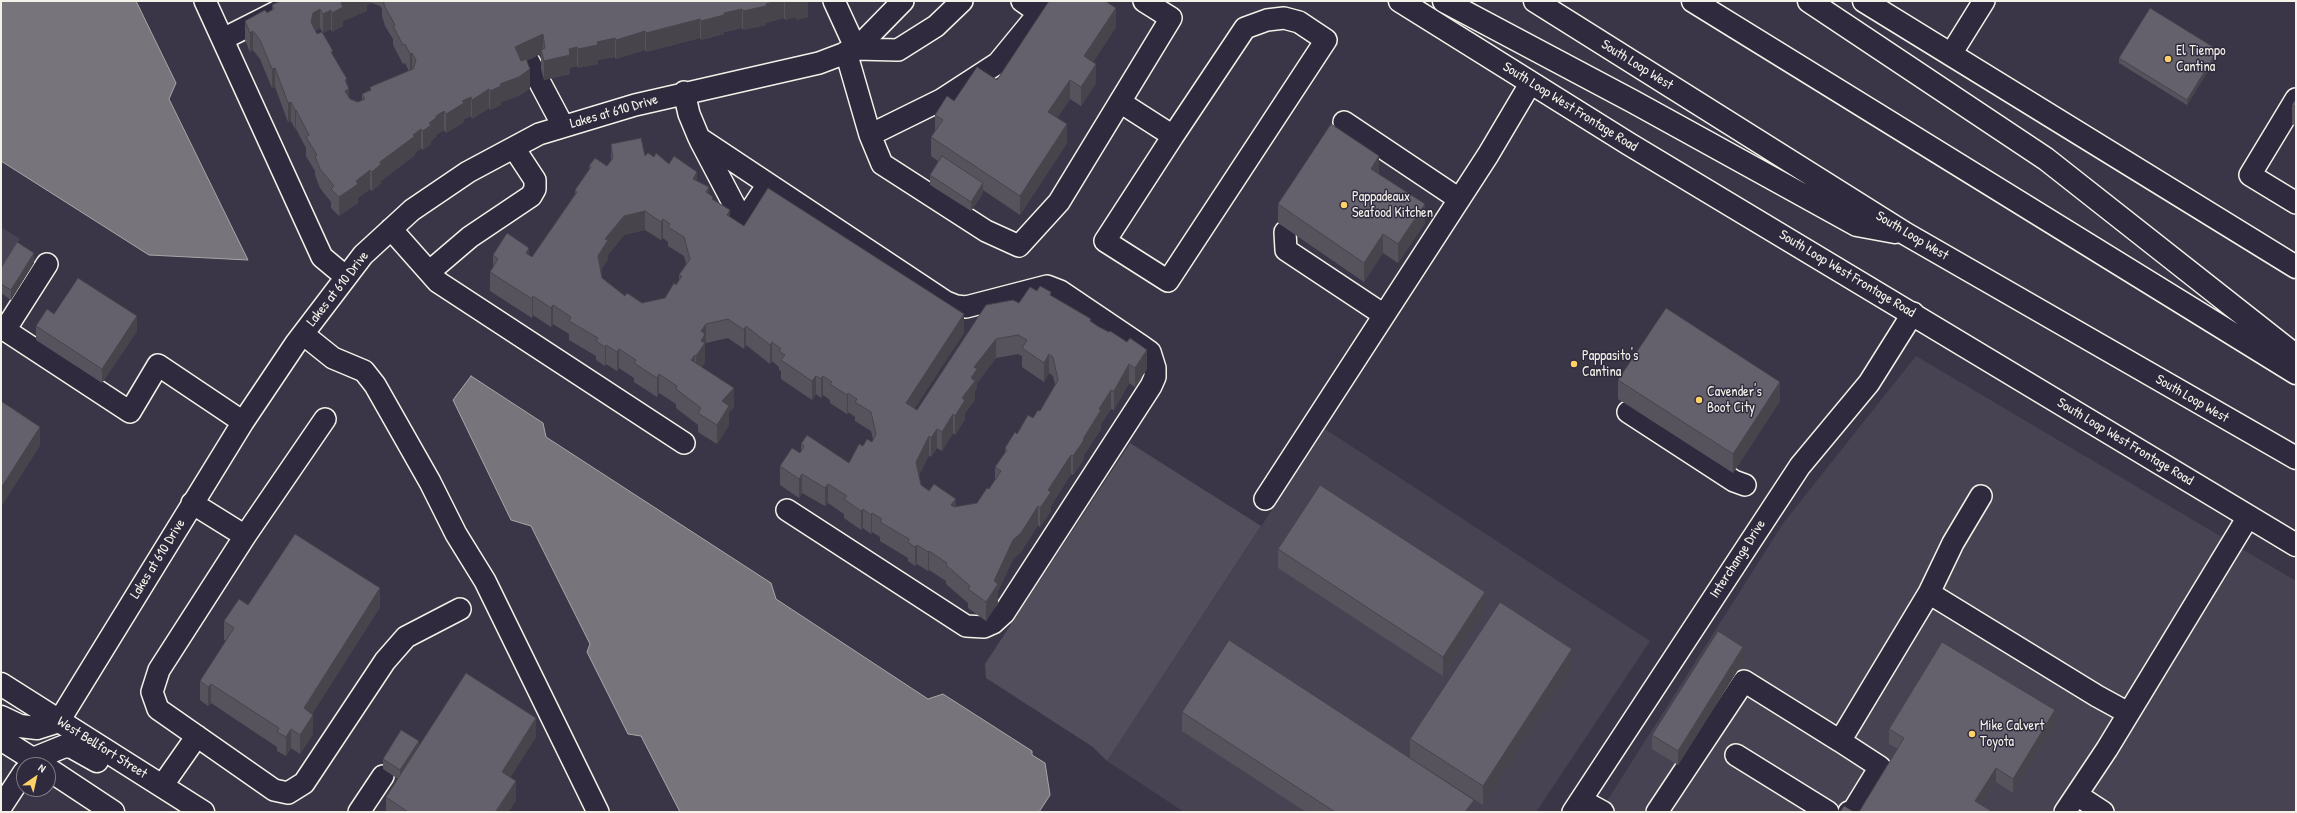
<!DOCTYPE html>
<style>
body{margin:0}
#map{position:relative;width:2297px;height:813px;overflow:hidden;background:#3b3647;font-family:"Patrick Hand",sans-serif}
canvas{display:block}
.frame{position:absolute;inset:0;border:2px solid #f4f1e8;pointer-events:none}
.north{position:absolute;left:16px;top:757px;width:40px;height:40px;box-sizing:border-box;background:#2f2a3d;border:1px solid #7e7a81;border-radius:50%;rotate:34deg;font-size:11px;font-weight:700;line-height:16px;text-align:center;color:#f4f1e8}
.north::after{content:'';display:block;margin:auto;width:14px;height:18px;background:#ffd166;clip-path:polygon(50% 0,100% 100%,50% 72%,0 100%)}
</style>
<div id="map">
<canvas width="2297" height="813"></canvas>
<div class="frame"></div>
<div class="north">N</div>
</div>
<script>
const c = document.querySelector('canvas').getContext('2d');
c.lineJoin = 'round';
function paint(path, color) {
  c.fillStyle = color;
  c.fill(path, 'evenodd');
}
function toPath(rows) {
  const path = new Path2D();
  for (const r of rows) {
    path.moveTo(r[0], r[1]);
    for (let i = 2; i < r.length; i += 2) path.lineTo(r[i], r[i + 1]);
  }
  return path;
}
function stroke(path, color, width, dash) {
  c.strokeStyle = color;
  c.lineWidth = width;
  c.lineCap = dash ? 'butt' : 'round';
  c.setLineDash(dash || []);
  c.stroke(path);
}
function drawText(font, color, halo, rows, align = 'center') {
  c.font = font + ' "Patrick Hand",sans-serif';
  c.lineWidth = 3;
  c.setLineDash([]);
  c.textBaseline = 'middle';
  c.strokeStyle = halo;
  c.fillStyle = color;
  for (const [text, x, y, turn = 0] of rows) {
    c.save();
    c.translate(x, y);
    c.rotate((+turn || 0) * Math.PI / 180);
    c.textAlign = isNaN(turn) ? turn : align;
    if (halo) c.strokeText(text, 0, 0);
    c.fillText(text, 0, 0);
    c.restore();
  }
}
const built = toPath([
 [1,227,20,239,1,270],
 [1916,356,2296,581,2296,812,1600,812,1784,522],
 [1325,429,1650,641,1536,812,1184,812,1107,761]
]);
const green = toPath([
 [1130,443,1261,526,1107,761,1093,747,986,678,985,664]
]);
const water = toPath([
 [1,1,136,1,176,83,169,99,248,260,149,255,1,161,1,1],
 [471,376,543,423,546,437,771,583,776,599,928,699,943,694,1032,751,1032,755,1045,763,1050,795,1039,812,680,812,641,736,628,734,587,652,590,644,531,526,511,520,453,400,471,376]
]);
const minor = toPath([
 [205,1,322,257,346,277],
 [834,1,856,49],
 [1022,1,1039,13,1047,1],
 [223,39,298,1],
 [856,49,903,1],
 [846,52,870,135,941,100,998,63,1039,13],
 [1951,54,1984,1],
 [528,60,563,126],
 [684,92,689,114,699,138,946,302,956,306,966,307,1047,286,1060,291,1143,347,1150,352,1155,368,1155,377,1151,386,1004,613,993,623,984,627,966,626,787,510],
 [2296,99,2250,175,2296,203],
 [1120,102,1173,136,1245,28,1267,20,1284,18,1299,22,1326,40,1168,281,1105,241,1173,136],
 [1344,122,1459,199],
 [870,135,882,164,986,231,1019,246,1059,202,1171,18,1144,1],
 [700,140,750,235],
 [743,222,768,184],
 [391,229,438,282,684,443],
 [1285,232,1286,250,1384,315],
 [47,264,5,330,130,412,158,365,243,422],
 [429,272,470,237,531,196,535,189,535,180,514,148],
 [303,334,333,358,364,371,375,385,430,482,456,534,485,581,598,812],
 [1628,412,1734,481,1745,485],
 [1265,499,1488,155,1530,84],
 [192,503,245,536,325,419],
 [245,536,159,670,152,692,158,709,274,790,288,793,304,783,385,661,406,637,460,609],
 [1929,593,1953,543,1981,496],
 [59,721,243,422,296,343,363,255,412,210,468,172,539,134,635,105,819,63,856,49,898,50,936,26,962,1],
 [1840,741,1880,767,1853,811,1849,812],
 [1736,755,1828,812],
 [162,786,197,736],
 [2077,795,2103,812],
 [1581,800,1603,812],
 [1,807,24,772],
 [359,812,383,776],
 [1573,812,1800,466,1869,383,1913,313],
 [1657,812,1744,681,1840,741,1929,593,2097,696,2128,713],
 [2065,812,2107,749,2248,517]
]);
const major = toPath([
 [1400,1,1629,144,2296,545],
 [1864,1,2296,267],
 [1,684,203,812],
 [1,717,20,726,37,728,59,721],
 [1,739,42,765],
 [33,759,65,746,72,747,97,761],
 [48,769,113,812]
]);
const highway = toPath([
 [1444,1,1634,102,1857,225,1895,232],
 [1535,1,1906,234,2296,458],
 [1693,1,2296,373],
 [1809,1,2046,159,2296,356]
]);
const wall = toPath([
 [280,1,808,1,808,17,796,20,796,17,785,20,784,18,766,23,766,25,743,30,742,28,724,32,724,34,701,40,700,38,646,52,645,50,616,59,615,57,598,60,598,64,578,68,577,66,570,68,570,74,544,80,541,69,541,54,526,61,530,88,519,96,501,102,501,105,490,110,489,108,472,119,471,116,464,119,464,122,446,133,444,130,436,135,436,137,431,141,431,144,423,150,421,148,415,153,415,155,381,181,381,183,372,191,370,189,358,198,358,203,339,216,331,208,331,202,320,188,315,175,315,171,306,156,306,148,296,129,295,129,291,121,288,122,275,87,272,88,260,59,253,50,250,52,245,40,245,21,272,10,272,5],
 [372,3,380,6,382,9,382,16,385,26,393,39,393,45,403,64,405,63,409,71,370,87,370,90,362,94,362,100,358,102,349,99,347,84,333,56,317,34,315,31,320,28,323,33,331,29,332,32,343,26,343,21,367,11,367,5],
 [1116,27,1093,62,1096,83,1081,106,1070,99,1057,118,1067,143,1020,215,983,190,983,193,971,211,930,185,930,175,938,161,931,156,931,137,935,131,935,115,954,101,997,80],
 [2218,55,2187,105,2119,63,2119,58],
 [2296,99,2296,126,2292,124,2292,105],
 [611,144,645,156,654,157,669,164,697,181,709,194,713,200,730,217,744,226,964,333,914,408,917,410,1019,303,1037,291,1051,296,1091,322,1147,369,1135,387,1129,383,1114,410,1111,409,1101,424,1101,429,1084,455,1084,459,1073,475,1071,474,1051,506,1051,511,1040,527,1038,525,1021,552,1013,559,998,591,998,603,986,621,968,608,968,603,946,584,946,581,929,570,928,571,917,564,915,566,908,561,908,558,880,541,880,537,872,532,871,534,863,528,861,530,844,518,844,514,828,503,825,506,802,493,799,498,780,485,780,466,800,453,801,451,801,444,849,463,863,446,872,442,873,439,871,431,855,421,855,417,848,412,847,414,830,403,830,400,823,395,821,398,816,394,812,400,781,379,781,371,779,370,779,367,772,361,770,364,746,345,744,349,728,338,706,343,705,344,705,362,702,367,734,407,729,412,729,425,717,444,698,432,698,425,676,408,676,404,659,393,657,397,634,382,634,378,619,368,617,371,606,364,605,366,596,360,596,356,569,340,569,334,553,324,551,327,533,315,532,318,490,291,490,272,493,268,493,255,529,255,532,257,575,194,575,190,589,170,589,166,607,166,611,160],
 [645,230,661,240,663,238,668,242,668,246,684,256,686,264,679,275,679,280,676,285,665,298,642,303,625,296,602,278,601,270,608,259,608,255,624,235],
 [1018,354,1022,356,1022,367,1044,382,1049,373,1053,376,1055,385,1040,411,1017,434,1005,448,1005,453,995,467,995,481,989,489,977,503,956,507,921,485,919,475,929,455,931,457,937,448,942,451,953,433,955,435,965,419,965,413,975,400,975,391,977,388,977,383,996,358],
 [1379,174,1425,223,1398,263,1383,253,1364,282,1278,223,1278,204],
 [34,263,11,300,1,293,1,268],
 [36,326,137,331,102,383,36,340],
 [1618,380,1780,401,1733,473,1618,399],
 [1278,549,1485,611,1443,676,1278,568],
 [380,607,312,714,313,734,300,754,291,748,286,756,277,751,277,747,211,703,208,706,200,700,200,681,226,641,224,640,224,621],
 [1743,662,1678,765,1652,749,1652,735],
 [1572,668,1483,805,1410,758,1410,739],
 [1182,712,1474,812,1306,812,1182,731],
 [2055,725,2013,793,1996,782,1982,805,1859,812,1898,749,1889,744,1889,729],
 [536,737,510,777,516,800,508,812,386,812,386,797,398,779,383,769,383,759,419,746]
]);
const shadedWall = toPath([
 [346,1,372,1,372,3,367,5,367,11,343,21,343,26,332,32,332,13,341,3],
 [776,1,784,1,784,18,766,23,766,25,743,30,743,11],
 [785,1,796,1,796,17,785,20],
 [796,1,808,1,808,17,796,20],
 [1116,8,1116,27,1084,75,1084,56],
 [320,9,320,28,313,32,311,22,313,13],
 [742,9,742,28,724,32,724,34,701,40,701,21,724,13],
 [331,10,331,29,323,33,323,14],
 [700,19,700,38,646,52,646,33],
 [253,31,253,50,250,52,250,33],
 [645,31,645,50,616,59,616,40],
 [543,34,543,53,541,50,541,54,515,66,515,47],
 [615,38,615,57,598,60,598,64,578,68,578,49,597,42],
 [577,47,577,66,570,68,570,74,544,80,544,61,569,49],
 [2218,50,2218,55,2187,105,2187,100],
 [412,53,412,72,410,73,410,54],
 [1096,64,1096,83,1081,106,1081,87],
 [275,68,275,87,272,88,272,69],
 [530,69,530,88,519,96,501,102,501,105,490,110,490,91,500,84],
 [347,79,347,90,349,89,349,108,345,110,345,80],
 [1070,80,1070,99,1048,131,1048,112],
 [489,89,489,108,472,119,472,100],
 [471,97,471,116,464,119,464,122,446,133,446,114,462,101],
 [291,102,291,121,288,122,288,103],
 [295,110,296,110,296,129,295,129],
 [444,111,444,130,436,135,436,137,431,141,431,144,423,150,423,131,429,123,436,116],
 [1067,124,1067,143,1020,215,1020,196],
 [421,129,421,148,415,153,415,155,381,181,381,183,372,191,372,172,380,162],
 [1379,156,1379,175,1371,169],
 [370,170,370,189,358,198,358,203,339,216,339,197,356,181],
 [697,172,697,191,693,179],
 [983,183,983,193,971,211,971,202],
 [709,187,709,206,706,192],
 [1425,204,1425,223,1398,263,1398,244],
 [730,210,730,229,727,215],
 [645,211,645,230,624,235,608,255,608,259,598,275,598,256,605,239,624,216],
 [663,219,663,238,661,240,661,222],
 [1383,234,1383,253,1364,282,1364,263],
 [529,248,529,267,526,253],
 [34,253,34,263,11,300,11,290],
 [533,296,533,315,532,318,532,299],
 [553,305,553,324,551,327,551,308],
 [964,314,964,333,906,422,906,403],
 [137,316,137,331,102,383,102,369],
 [706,324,706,343,705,344,705,362,696,375,696,356,701,331],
 [746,326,746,345,744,349,744,330],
 [996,339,996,358,977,383,977,388,975,391,975,400,965,413,965,419,955,435,955,416,974,367],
 [772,342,772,361,770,364,770,345],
 [606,345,606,364,605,366,605,347],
 [619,349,619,368,617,371,617,352],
 [1147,350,1147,369,1135,387,1135,368],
 [1049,354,1049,373,1044,382,1044,363],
 [695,355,695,374,691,360],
 [1129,364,1129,383,1114,410,1114,391],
 [659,374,659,393,657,397,657,378],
 [816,376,816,394,812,400,812,381],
 [823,376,823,395,821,398,821,379],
 [1780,382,1780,401,1733,473,1733,454],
 [734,388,734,407,729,412,729,425,717,444,717,425,722,401],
 [1111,390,1111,409,1101,424,1101,429,1084,455,1084,459,1073,475,1073,456,1099,409],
 [848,393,848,412,847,414,847,395],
 [953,414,953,433,942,451,942,432],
 [40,427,40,446,1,507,1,488],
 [937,429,937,448,931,457,931,438],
 [929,436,929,455,916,481,916,462],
 [1071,455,1071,474,1051,506,1051,511,1040,527,1040,508,1048,490],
 [802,474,802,493,799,498,799,479],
 [828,484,828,503,825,506,825,488],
 [956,499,956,518,951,505],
 [1038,506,1038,525,1021,552,1013,559,998,591,998,603,986,621,986,602,994,581,1013,540],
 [863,509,863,528,861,530,861,511],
 [872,513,872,532,871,534,871,515],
 [917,545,917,564,915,566,915,547],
 [929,551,929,570,928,571,928,552],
 [380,588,380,607,304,727,304,708],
 [1485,592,1485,611,1443,676,1443,657],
 [1743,647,1743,662,1678,765,1678,751],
 [1572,649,1572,668,1483,805,1483,786],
 [211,684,211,703,208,706,208,687],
 [2055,710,2055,725,2013,793,2013,779],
 [313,715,313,734,300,754,300,735],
 [536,718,536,737,502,791,502,772],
 [291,729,291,748,286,756,286,737],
 [419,741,419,751,400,780,400,770],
 [1996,768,1996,782,1978,812,1975,801],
 [516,781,516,800,508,812,496,812],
 [1474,800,1474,812,1465,812]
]);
const building = toPath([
 [280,1,346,1,341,3,343,7,332,13,331,10,323,14,320,9,313,13,311,22,317,34,322,32,333,51,331,52,347,79,345,80,349,89,345,91,350,99,358,102,365,99,362,94,371,90,370,87,413,69,416,60,412,53,410,54,405,44,403,45,393,26,395,25,385,7,383,1,776,1,766,4,766,6,743,11,742,9,724,13,724,15,701,21,700,19,646,33,645,31,616,40,615,38,597,42,598,45,578,49,577,47,569,49,570,55,544,61,541,50,545,48,543,34,515,47,521,61,526,59,530,69,519,77,500,84,501,86,490,91,489,89,472,100,471,97,462,101,464,103,446,114,444,111,436,116,436,118,429,123,431,125,423,131,421,129,413,135,415,136,380,162,381,164,372,172,370,170,356,181,358,184,339,197,331,189,334,186,320,169,315,156,317,155,306,137,309,135,296,110,295,110,291,102,288,103,275,68,272,69,260,40,253,31,250,33,245,21,265,10,267,13,274,9,272,5,280,1],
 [1049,1,1105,1,1116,8,1084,56,1096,64,1081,87,1070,80,1048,112,1067,124,1020,196,931,137,943,120,935,115,947,96,954,101,977,67,997,80,1049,1],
 [2150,8,2218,50,2187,100,2119,58,2150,8],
 [2296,99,2296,107,2292,105,2296,99],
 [1331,124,1379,156,1371,169,1425,204,1398,244,1383,234,1364,263,1278,204,1331,124],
 [641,138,645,156,648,153,654,157,656,153,669,164,674,156,697,172,693,179,709,187,706,192,713,197,712,199,730,210,727,215,744,226,768,188,964,314,906,403,917,410,986,305,1013,300,1019,303,1030,287,1037,291,1040,286,1051,292,1050,295,1091,319,1090,321,1099,327,1109,332,1110,331,1127,342,1130,338,1147,350,1135,368,1129,364,1114,391,1111,390,1099,409,1101,410,1083,439,1084,440,1073,456,1071,455,1048,490,1051,492,1040,508,1038,506,1021,533,1013,540,994,581,998,584,986,602,968,589,970,586,946,565,947,563,929,551,928,552,917,545,915,547,908,542,909,539,880,522,882,519,872,513,871,515,863,509,861,511,844,499,847,496,828,484,825,488,802,474,799,479,780,466,792,448,800,453,804,446,801,444,807,435,849,463,859,444,863,446,867,439,872,442,876,434,871,412,855,402,857,399,848,393,847,395,830,384,832,382,823,376,821,379,816,376,812,381,781,360,785,355,779,351,781,349,772,342,770,345,746,326,744,330,728,319,706,324,701,331,705,334,701,341,705,343,696,356,695,355,691,360,734,388,722,401,729,406,717,425,698,413,701,408,676,389,677,386,659,374,657,378,634,363,636,360,619,349,617,352,606,345,605,347,596,341,598,338,569,321,571,317,553,305,551,308,533,296,532,299,490,272,498,259,493,255,507,233,529,248,526,253,532,257,577,192,575,190,591,167,589,166,595,158,607,166,613,158,611,144,641,138],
 [645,211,661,222,663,219,670,224,668,227,684,237,690,259,679,275,682,276,676,285,674,283,665,298,642,303,627,293,625,296,602,278,598,256,608,240,605,239,624,216,645,211],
 [1018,335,1027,340,1022,348,1044,363,1049,354,1053,357,1058,380,1040,411,1038,410,1033,418,1028,415,1017,434,1015,432,1005,448,1007,450,995,467,1001,471,989,489,987,488,977,503,954,507,951,505,956,499,934,484,929,491,921,485,916,462,929,436,931,438,937,429,942,432,953,414,955,416,965,400,962,398,975,381,971,378,977,369,974,367,996,339,1018,335],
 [942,156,983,183,971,202,930,175,942,156],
 [17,242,34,253,11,290,1,284,1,268,17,242],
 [78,278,137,316,102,369,36,326,47,309,54,314,78,278],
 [1666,308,1780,382,1733,454,1618,380,1666,308],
 [1,401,40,427,1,488,1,401],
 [1320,485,1485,592,1443,657,1278,549,1320,485],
 [295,534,380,588,304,708,313,715,300,735,291,729,286,737,277,732,279,728,211,684,208,687,200,681,234,628,224,621,239,599,248,605,295,534],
 [1500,602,1572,649,1483,786,1410,739,1500,602],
 [1718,631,1743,647,1678,751,1652,735,1718,631],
 [1229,640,1474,800,1465,812,1335,812,1182,712,1229,640],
 [1942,642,2055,710,2013,779,1996,768,1975,801,1993,812,1859,812,1904,738,1889,729,1942,642],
 [466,673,536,718,502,772,516,781,496,811,497,812,408,812,386,797,466,673],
 [401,730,419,741,400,770,383,759,401,730],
 [1844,806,1854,812,1840,812,1844,806]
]);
const markers = [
 [2168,59,4,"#ffd166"],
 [1344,205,4,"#ffd166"],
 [1574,364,4,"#ffd166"],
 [1699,400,4,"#ffd166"],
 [1972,734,4,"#ffd166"]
];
const poiNames = [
 ["El Tiempo",2176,51],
 ["Cantina",2176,67],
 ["Pappadeaux",1352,197],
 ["Seafood Kitchen",1352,213],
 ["Pappasito's",1582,356],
 ["Cantina",1582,372],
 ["Cavender's",1707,392],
 ["Boot City",1707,408],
 ["Mike Calvert",1980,726],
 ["Toyota",1980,742]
];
const streetNames = [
 ["South Loop West",1637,65,32],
 ["South Loop West Frontage Road",1570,107,32],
 ["Lakes at 610 Drive",614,112,-16],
 ["South Loop West",1912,236,31],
 ["South Loop West Frontage Road",1847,274,31],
 ["Lakes at 610 Drive",338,289,-52],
 ["South Loop West",2192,399,30],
 ["South Loop West Frontage Road",2125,442,31],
 ["Lakes at 610 Drive",158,559,-58],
 ["Interchange Drive",1738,559,-57],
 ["West Bellfort Street",102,748,32]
];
paint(built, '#484352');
paint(green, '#534e5c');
paint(water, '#78747b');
stroke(water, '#aaa6a7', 1);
stroke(minor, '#f4f1e8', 24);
stroke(major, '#f4f1e8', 25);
stroke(highway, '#f4f1e8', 25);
stroke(minor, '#2f2a3d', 21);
stroke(major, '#2f2a3d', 22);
stroke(highway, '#2f2a3d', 22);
paint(wall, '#57535d');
paint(shadedWall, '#47444c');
paint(building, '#65616c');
stroke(building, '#47444c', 1);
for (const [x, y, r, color] of markers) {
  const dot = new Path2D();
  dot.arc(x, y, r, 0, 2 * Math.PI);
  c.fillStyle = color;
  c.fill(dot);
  stroke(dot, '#2f2a3d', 1.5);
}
drawText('14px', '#f4f1e8', '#2f2a3d', poiNames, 'left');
drawText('14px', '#f4f1e8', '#2f2a3d', streetNames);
</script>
